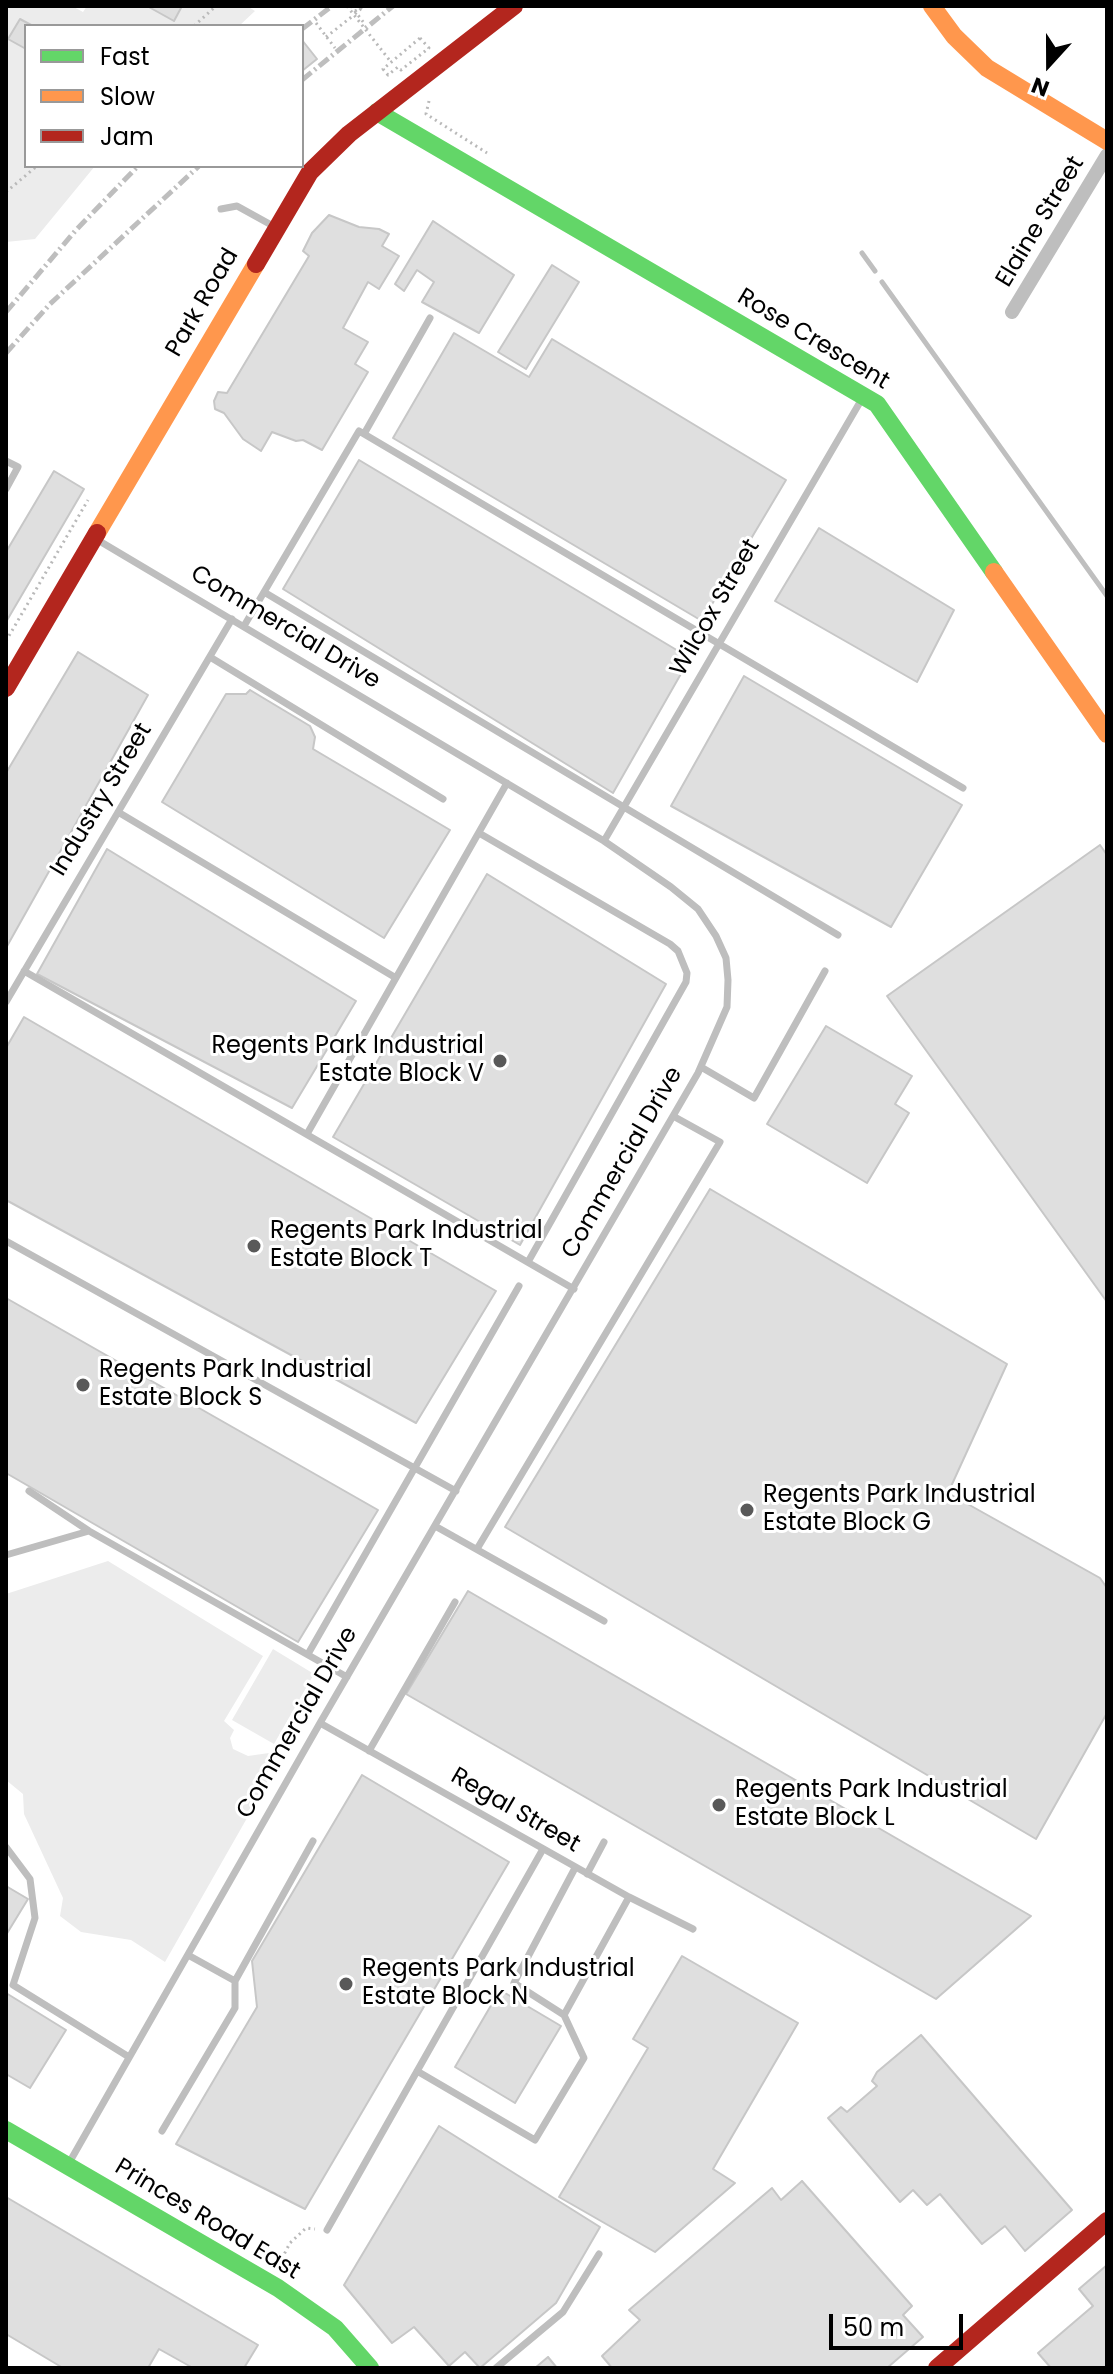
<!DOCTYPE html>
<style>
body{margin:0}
#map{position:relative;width:1113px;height:2374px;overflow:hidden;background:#fff;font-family:Poppins,sans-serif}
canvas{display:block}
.frame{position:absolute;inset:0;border:8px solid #000;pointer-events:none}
.legend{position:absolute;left:24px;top:24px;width:280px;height:144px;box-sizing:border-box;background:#fff;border:2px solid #999;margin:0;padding:10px 14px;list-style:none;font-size:24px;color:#000}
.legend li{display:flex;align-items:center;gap:16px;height:40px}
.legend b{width:40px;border:2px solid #999}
.north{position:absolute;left:1009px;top:24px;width:80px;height:80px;-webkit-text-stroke:6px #fff;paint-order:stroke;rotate:201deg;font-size:22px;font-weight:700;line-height:32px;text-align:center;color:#000}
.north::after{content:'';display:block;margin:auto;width:28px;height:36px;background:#000;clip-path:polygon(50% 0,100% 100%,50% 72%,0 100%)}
.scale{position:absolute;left:829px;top:2314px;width:134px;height:36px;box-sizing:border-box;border:4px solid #000;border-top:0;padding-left:10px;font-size:24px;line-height:28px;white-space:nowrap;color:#000;-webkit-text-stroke:6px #fff;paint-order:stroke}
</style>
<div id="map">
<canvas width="1113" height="2374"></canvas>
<div class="frame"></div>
<ul class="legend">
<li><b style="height:10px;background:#63d668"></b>Fast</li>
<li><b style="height:10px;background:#ff974d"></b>Slow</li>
<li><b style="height:10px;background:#b3261e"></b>Jam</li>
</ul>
<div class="north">N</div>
<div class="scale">50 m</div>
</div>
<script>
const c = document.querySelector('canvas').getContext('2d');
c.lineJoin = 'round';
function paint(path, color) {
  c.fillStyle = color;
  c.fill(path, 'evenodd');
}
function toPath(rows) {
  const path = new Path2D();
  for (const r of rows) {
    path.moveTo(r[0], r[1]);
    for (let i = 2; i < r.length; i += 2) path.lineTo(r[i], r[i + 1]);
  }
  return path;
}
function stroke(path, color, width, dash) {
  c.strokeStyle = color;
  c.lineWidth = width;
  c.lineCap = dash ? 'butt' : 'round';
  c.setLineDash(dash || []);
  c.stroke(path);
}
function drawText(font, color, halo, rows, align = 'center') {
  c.font = font + ' Poppins,sans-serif';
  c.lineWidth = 6;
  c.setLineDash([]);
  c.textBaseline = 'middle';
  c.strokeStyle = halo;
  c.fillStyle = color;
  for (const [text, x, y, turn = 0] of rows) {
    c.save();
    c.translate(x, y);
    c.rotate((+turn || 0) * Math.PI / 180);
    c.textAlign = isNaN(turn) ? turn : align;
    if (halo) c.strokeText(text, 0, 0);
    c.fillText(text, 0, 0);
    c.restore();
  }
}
const green = toPath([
 [6,6,72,6,83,12,87,6,247,6,255,11,239,26,26,26,26,166,95,166,35,239,6,242],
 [108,1561,263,1656,224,1721,234,1730,230,1738,233,1749,248,1756,269,1753,267,1783,165,1962,131,1940,81,1932,60,1916,63,1898,24,1814,23,1794,6,1780,6,1594],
 [273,1649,314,1674,274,1744,232,1720]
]);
const stream = toPath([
 [862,253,875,271],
 [882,282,1107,596]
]);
const building = toPath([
 [147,6,182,6,174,21,147,6],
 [20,19,33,26,26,26,26,49,8,39,20,19],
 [302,40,317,59,302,71,302,40],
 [329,215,359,227,379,229,389,234,382,246,399,256,379,289,368,282,343,328,368,342,355,364,368,372,322,450,303,440,296,441,272,432,261,451,243,439,224,413,215,409,214,401,218,392,227,393,309,256,303,251,312,233,329,215],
 [433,221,514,275,479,333,422,302,434,282,417,270,404,291,395,284,433,221],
 [552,265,579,282,526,369,498,352,552,265],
 [454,333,529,377,552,339,786,480,702,621,393,438,454,333],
 [359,460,690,658,613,793,283,589,359,460],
 [54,471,84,489,6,622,6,552,54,471],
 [819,528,954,610,917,682,775,601,819,528],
 [78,652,148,695,6,948,6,773,78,652],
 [744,676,962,805,891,927,671,806,744,676],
 [250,690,310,726,315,737,313,749,450,830,384,938,162,802,226,694,246,694,250,690],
 [1100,845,1107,855,1107,1302,887,996,1100,845],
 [107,849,356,1001,292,1108,37,974,107,849],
 [487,874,666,984,520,1245,333,1137,487,874],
 [24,1017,496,1291,416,1423,6,1200,6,1048,24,1017],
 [826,1026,912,1076,895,1104,909,1113,867,1183,767,1124,826,1026],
 [710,1189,1007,1364,948,1493,1100,1578,1107,1588,1107,1713,1036,1839,505,1527,710,1189],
 [6,1298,378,1510,298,1642,6,1473,6,1298],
 [468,1591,1031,1916,936,1999,406,1694,468,1591],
 [362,1775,509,1862,305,2209,176,2144,257,2007,252,1961,362,1775],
 [6,1886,28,1899,6,1935,6,1886],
 [682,1956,798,2023,713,2169,735,2183,655,2252,559,2197,648,2048,633,2039,682,1956],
 [500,1990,561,2026,515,2103,455,2067,500,1990],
 [6,1993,66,2030,30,2088,6,2074,6,1993],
 [921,2035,1072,2210,1025,2251,1005,2226,982,2244,940,2194,927,2205,913,2190,900,2202,828,2118,841,2107,847,2112,877,2086,872,2081,877,2072,921,2035],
 [439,2126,600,2227,556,2303,480,2368,465,2352,449,2366,414,2327,392,2343,344,2285,439,2126],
 [802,2181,912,2306,903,2315,923,2337,887,2368,612,2368,602,2356,640,2320,629,2310,772,2188,781,2200,802,2181],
 [6,2197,258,2345,244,2368,193,2368,159,2349,148,2368,63,2368,6,2334,6,2197],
 [1107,2265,1107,2368,1051,2368,1038,2353,1093,2306,1079,2289,1107,2265],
 [548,2357,557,2368,535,2368,548,2357]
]);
const path = toPath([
 [351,6,364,23],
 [355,11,364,6],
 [316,23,335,48],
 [194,26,216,6],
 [326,37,354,15],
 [420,38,429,48,401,70,398,67,388,75,383,69,420,38],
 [429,101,426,114,487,153],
 [6,192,37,166],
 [6,641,88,500],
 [279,2264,290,2243,306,2228,315,2229]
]);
const lane = toPath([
 [221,209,237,206,275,227],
 [364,434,430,318],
 [6,461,18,467,6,489],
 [264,592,838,935],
 [244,626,359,431,963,788],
 [210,657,443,799],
 [118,812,396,978],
 [479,833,670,944,678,951,687,973,686,982,528,1262],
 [604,841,863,397],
 [24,971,574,1289],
 [6,1002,232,619],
 [701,1067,754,1098,825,971],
 [307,1134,507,783],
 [6,1241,456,1491],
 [29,1491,89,1531,347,1677],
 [435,1526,604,1621],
 [477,1549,720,1142,673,1116],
 [6,1555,89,1531],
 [308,1654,519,1286],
 [320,1723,629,1897,693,1929],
 [369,1751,455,1602],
 [6,1847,30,1879,35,1918,13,1985,129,2057],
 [575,1868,514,1983,564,2015,629,1897],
 [587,1874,604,1842],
 [235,1981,313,1841],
 [417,2071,535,2140,584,2058,564,2015],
 [162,2131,235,2008,235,1981,188,1955],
 [69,2163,320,1723,698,1073,727,1007,728,980,726,958,716,936,698,909,671,887,604,841,96,539],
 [327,2230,543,1849],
 [496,2368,563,2312,599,2254]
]);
const street = toPath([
 [1012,312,1107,155]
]);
const fast = toPath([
 [377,112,877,404,994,572],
 [6,2130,278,2288,335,2328,370,2368]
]);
const slow = toPath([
 [932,6,954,36,987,68,1107,141],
 [97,533,256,264],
 [994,572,1107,734]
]);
const jam = toPath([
 [256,264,310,172,349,134,514,6],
 [6,688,97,533],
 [937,2368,1107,2221]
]);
const rail = toPath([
 [302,29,332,6],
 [302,80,393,6],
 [6,312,76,230,138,166],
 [6,353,50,304,199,166]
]);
const pathBridge = toPath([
 [347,6,391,62],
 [355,14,364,6]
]);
const markers = [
 [500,1061,8,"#595959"],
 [254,1246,8,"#595959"],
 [83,1385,8,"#595959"],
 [747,1510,8,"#595959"],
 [719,1805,8,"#595959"],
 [346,1984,8,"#595959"]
];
const streetNames = [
 ["Elaine Street",1041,222,-59],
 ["Park Road",203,303,-60],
 ["Rose Crescent",813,340,31],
 ["Wilcox Street",716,608,-60],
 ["Commercial Drive",285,628,31],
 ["Industry Street",102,800,-59],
 ["Commercial Drive",623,1163,-60],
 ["Commercial Drive",298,1723,-60],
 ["Regal Street",515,1811,30],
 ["Princes Road East",207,2220,31]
];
const poiNames = [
 ["Regents Park Industrial",484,1047,"right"],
 ["Estate Block V",484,1075,"right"],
 ["Regents Park Industrial",270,1232],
 ["Estate Block T",270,1260],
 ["Regents Park Industrial",99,1371],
 ["Estate Block S",99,1399],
 ["Regents Park Industrial",763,1496],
 ["Estate Block G",763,1524],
 ["Regents Park Industrial",735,1791],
 ["Estate Block L",735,1819],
 ["Regents Park Industrial",362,1970],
 ["Estate Block N",362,1998]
];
paint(green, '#ececec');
stroke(stream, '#bfbfbf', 5);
paint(building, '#dfdfdf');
stroke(building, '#c7c7c7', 2);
stroke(path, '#b9b9b9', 3, [2, 4]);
stroke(lane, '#bebebe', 7);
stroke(street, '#bebebe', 14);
stroke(fast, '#63d668', 18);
stroke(slow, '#ff974d', 18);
stroke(jam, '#b3261e', 18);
stroke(rail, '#bebebe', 5, [12, 4, 2, 4]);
stroke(pathBridge, '#b9b9b9', 3, [2, 4]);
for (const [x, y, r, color] of markers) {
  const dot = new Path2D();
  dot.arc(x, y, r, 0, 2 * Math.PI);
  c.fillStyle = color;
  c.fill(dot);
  stroke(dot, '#fff', 3);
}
drawText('24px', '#000', '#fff', streetNames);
drawText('24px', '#000', '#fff', poiNames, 'left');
</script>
